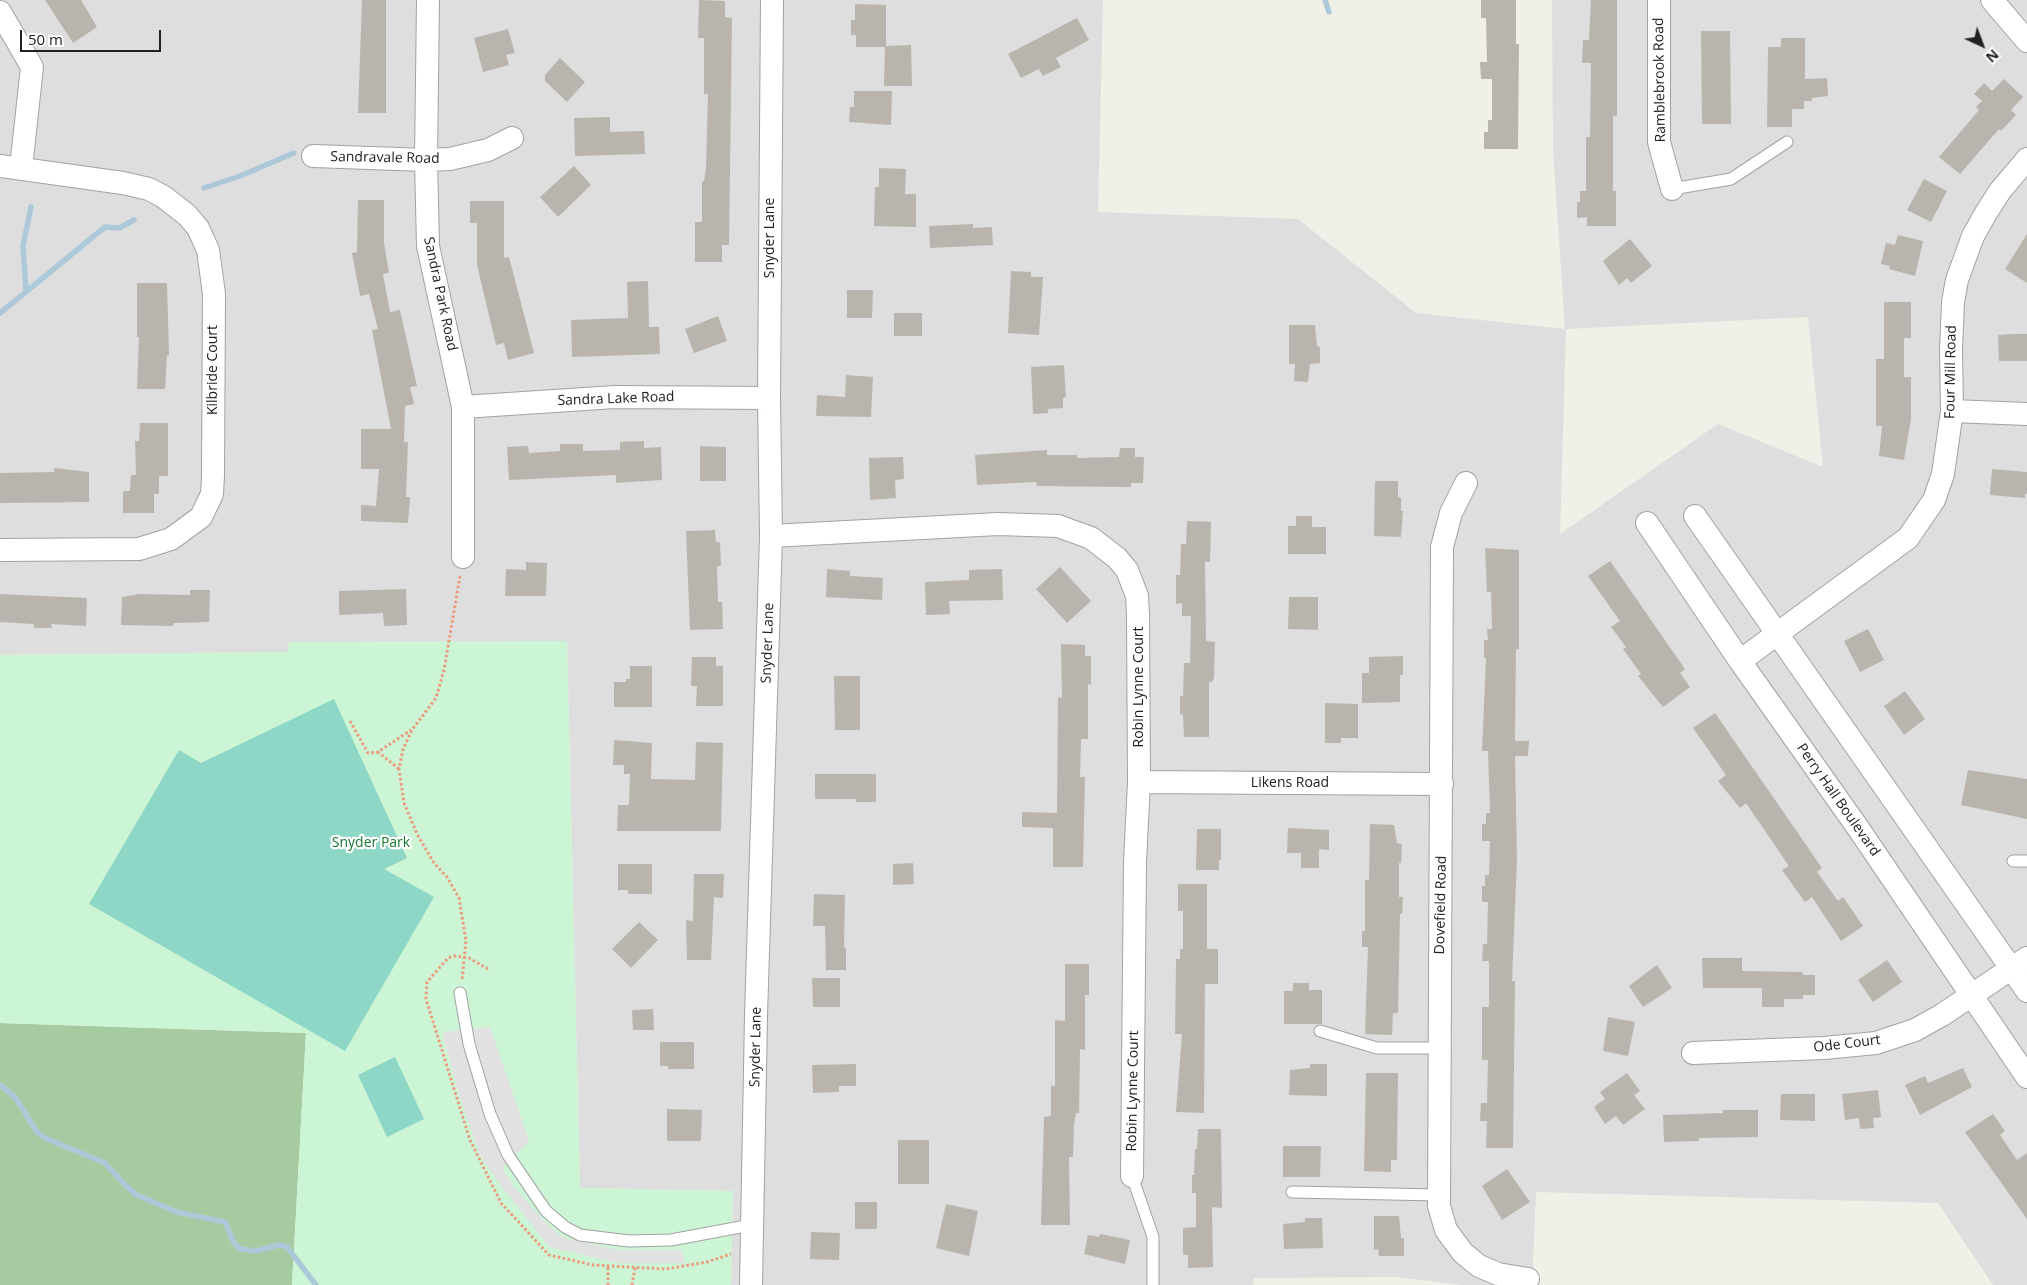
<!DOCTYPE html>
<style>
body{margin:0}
#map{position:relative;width:2027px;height:1285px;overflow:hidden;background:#f0efe8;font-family:"Open Sans",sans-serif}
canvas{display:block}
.north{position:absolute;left:1957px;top:20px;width:50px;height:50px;-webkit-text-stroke:4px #fff;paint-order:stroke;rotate:137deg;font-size:14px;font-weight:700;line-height:20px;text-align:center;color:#212121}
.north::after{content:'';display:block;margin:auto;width:18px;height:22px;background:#212121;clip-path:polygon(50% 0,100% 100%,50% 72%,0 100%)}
.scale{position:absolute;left:20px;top:30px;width:141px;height:22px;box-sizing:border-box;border:2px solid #212121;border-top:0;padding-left:6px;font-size:15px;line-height:18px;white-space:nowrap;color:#212121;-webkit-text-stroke:4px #fff;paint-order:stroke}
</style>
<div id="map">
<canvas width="2027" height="1285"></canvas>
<div class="north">N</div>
<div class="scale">50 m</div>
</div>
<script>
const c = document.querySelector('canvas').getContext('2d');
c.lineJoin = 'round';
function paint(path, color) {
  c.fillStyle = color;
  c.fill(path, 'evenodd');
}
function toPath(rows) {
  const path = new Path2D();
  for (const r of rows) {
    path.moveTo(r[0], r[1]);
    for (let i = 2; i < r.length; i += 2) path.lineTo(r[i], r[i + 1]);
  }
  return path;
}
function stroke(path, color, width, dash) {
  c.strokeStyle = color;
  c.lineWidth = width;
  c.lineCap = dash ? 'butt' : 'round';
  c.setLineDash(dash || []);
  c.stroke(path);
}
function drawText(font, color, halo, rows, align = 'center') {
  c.font = font + ' "Open Sans",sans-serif';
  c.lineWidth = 4.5;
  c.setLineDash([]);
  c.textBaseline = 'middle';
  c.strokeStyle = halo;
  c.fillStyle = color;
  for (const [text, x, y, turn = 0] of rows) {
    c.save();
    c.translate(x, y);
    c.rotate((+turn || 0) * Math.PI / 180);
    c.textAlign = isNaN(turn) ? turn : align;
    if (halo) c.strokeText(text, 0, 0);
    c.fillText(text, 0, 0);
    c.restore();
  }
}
const residential = toPath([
 [0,0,1103,0,1098,212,1298,219,1416,313,1565,329,1553,151,1552,0,2027,0,2027,1285,1993,1285,1938,1203,1536,1192,1532,1285,1461,1285,1397,1277,1254,1278,1253,1285,731,1285,733,1191,580,1188,567,641,290,642,289,652,0,655],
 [1808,317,1823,467,1718,424,1560,534,1566,329]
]);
const forest = toPath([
 [0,1023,306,1033,292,1285,0,1285]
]);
const park = toPath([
 [567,641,580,1188,733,1191,731,1285,292,1285,306,1033,0,1023,0,655,288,652,289,642]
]);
const pitch = toPath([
 [334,699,407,858,384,869,434,897,345,1051,89,904,179,750,201,763],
 [395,1057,424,1119,387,1137,358,1075]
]);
const parking = toPath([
 [490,1027,529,1141,502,1168,514,1187,546,1223,564,1238,619,1250,681,1250,685,1263,618,1263,549,1247,493,1175,480,1155,460,1098,442,1032]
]);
const stream = toPath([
 [1325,0,1329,12],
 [204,188,240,176,294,153],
 [26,290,23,246,31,207],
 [0,313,105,227,119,228,134,220],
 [0,1085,15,1097,37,1132,45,1138,105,1163,126,1186,137,1195,177,1212,225,1222,234,1243,240,1249,256,1251,279,1245,287,1247,316,1285]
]);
const building = toPath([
 [45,0,81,0,97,27,73,43],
 [362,0,386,0,386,113,358,113],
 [699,0,725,1,725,17,732,18,729,245,722,245,722,262,695,262,695,222,702,222,702,182,704,181,706,168,708,94,704,94,704,38,698,38],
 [1481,0,1516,0,1516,44,1519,44,1518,149,1484,149,1484,132,1488,132,1488,120,1492,120,1492,79,1481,79,1480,62,1487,62,1486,18,1481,18],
 [1591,0,1617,0,1617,116,1613,116,1613,191,1616,191,1616,226,1587,226,1587,217,1577,218,1577,202,1580,202,1580,191,1586,191,1586,137,1590,137,1591,63,1582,63,1583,40,1589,40],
 [855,4,886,5,886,46,911,45,912,86,884,86,885,47,856,47,856,35,851,35,851,20,855,20],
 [1077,18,1089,40,1056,58,1061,67,1043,76,1039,69,1021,78,1008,54],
 [508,29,515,53,506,55,509,65,483,72,474,38],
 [1701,31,1730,31,1731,124,1702,124],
 [1781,38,1805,38,1805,79,1827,78,1828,96,1812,98,1812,101,1804,101,1804,109,1792,109,1792,127,1767,127,1768,47,1781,47],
 [560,58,585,82,567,102,545,81,545,75],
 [2004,79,2023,97,2011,110,2016,115,2001,131,1999,129,1960,174,1939,157,1979,110,1976,107,1982,101,1974,94,1984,83,1992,91],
 [854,91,892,91,891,125,849,122,850,107,854,107],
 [610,117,610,132,644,131,645,154,575,156,574,118],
 [574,166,591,185,558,217,540,197],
 [879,168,906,169,905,194,916,194,916,227,874,226,875,187,879,187],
 [1924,179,1947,191,1931,222,1907,210],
 [358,200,384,200,384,243,389,273,383,274,390,312,400,310,417,386,410,387,414,404,405,406,404,442,408,442,406,497,410,497,408,523,361,521,361,505,376,506,379,469,361,469,361,429,391,429,372,330,378,329,369,294,360,296,352,253,357,252],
 [470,201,504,201,504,258,509,257,534,353,508,360,504,343,496,345,477,265,477,223,470,223],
 [973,224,973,228,992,227,993,245,930,248,929,226],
 [2027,234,2027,283,2005,269],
 [1898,235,1923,241,1915,276,1889,269,1890,266,1881,264,1886,243,1895,245],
 [1630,239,1652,266,1631,283,1627,278,1619,285,1603,261],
 [1011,271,1031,272,1031,277,1043,277,1039,335,1008,333],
 [648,281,649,327,659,327,660,354,572,357,571,320,628,318,627,282],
 [137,283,167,283,169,355,167,355,165,389,137,389,139,337,137,337],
 [847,290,873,290,872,318,847,318],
 [1884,302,1911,302,1911,338,1904,338,1904,377,1911,377,1911,419,1904,460,1879,456,1882,426,1876,426,1876,359,1884,359],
 [894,313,922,313,922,336,894,336],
 [718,316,727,341,694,353,685,329],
 [1289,325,1315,325,1317,346,1320,347,1320,363,1310,364,1308,382,1294,381,1295,364,1289,364],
 [2013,334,2027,334,2027,361,1999,361,1998,335],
 [1064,365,1066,397,1063,398,1063,408,1048,409,1048,413,1033,414,1031,367],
 [846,375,873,377,871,417,816,416,817,395,845,397],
 [140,423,168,423,168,476,159,476,159,494,154,494,154,513,123,513,123,491,130,491,131,475,136,475,135,441,139,441],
 [644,441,644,448,661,447,662,480,616,483,616,475,509,480,507,447,528,446,529,453,560,451,560,444,583,444,583,451,620,450,620,442],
 [700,446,726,447,726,481,700,481],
 [1120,448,1135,448,1135,457,1144,457,1143,483,1131,483,1131,487,1037,486,1036,482,977,485,975,455,1047,450,1047,455,1077,455,1077,458,1119,457],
 [903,457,904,479,895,480,896,498,870,500,869,458],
 [54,468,89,472,89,502,0,503,0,473,54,472],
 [1992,469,2027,472,2027,494,2025,494,2025,498,1990,495],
 [1375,481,1398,481,1398,497,1401,498,1401,511,1403,511,1401,537,1374,536],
 [1296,516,1312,516,1312,527,1326,527,1326,554,1288,554,1288,526,1296,526],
 [1187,521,1211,522,1210,562,1205,562,1206,641,1215,642,1214,678,1212,682,1209,682,1209,737,1184,737,1183,714,1180,715,1180,696,1183,696,1184,663,1190,663,1191,616,1182,616,1182,603,1176,604,1176,575,1180,575,1181,544,1186,544],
 [715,530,716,542,720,542,721,566,717,566,718,602,722,602,723,629,690,630,686,531],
 [1485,548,1519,550,1519,649,1516,649,1515,735,1515,741,1529,741,1528,756,1515,756,1517,859,1512,981,1515,981,1513,1148,1486,1148,1487,1121,1480,1121,1481,1103,1487,1103,1488,1060,1482,1060,1482,1007,1489,1007,1489,961,1482,961,1483,944,1487,944,1488,902,1482,902,1482,886,1485,886,1485,875,1489,875,1490,841,1482,841,1482,824,1486,824,1486,813,1490,813,1488,751,1482,751,1486,658,1484,658,1484,640,1488,640,1487,629,1492,629,1491,592,1487,592],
 [1610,561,1685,669,1680,673,1690,687,1663,707,1638,676,1641,674,1623,649,1626,647,1611,627,1620,621,1588,576],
 [526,562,547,563,546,596,505,596,506,569,526,570],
 [1060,567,1091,601,1067,623,1036,589],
 [827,569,850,571,850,576,883,578,882,600,826,597],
 [1002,569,1003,600,949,601,950,614,926,615,925,582,969,580,969,570],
 [406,589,407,625,384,626,383,613,339,615,339,591],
 [190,590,210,590,209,622,174,623,173,626,121,625,122,597,139,594,190,595],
 [0,594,87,598,86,626,51,624,52,628,34,628,34,624,0,622],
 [1289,597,1318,597,1318,630,1288,629],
 [1868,629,1884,660,1860,672,1844,641],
 [1061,644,1085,645,1085,656,1091,656,1091,685,1088,684,1088,739,1081,739,1080,777,1085,777,1083,867,1053,867,1053,828,1022,827,1022,812,1057,813,1058,697,1062,698],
 [1403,656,1403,675,1400,675,1400,702,1362,703,1362,673,1369,673,1369,657],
 [692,657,716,657,716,666,723,666,723,706,696,706,697,686,691,686],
 [630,666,652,666,652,707,614,707,614,682,626,682,626,679,630,679],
 [834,676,860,676,860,730,835,730],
 [1905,691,1925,719,1904,735,1884,706],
 [1325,703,1358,704,1358,738,1341,738,1341,743,1325,743],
 [1715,713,1822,868,1817,872,1838,901,1843,897,1863,926,1841,941,1812,897,1805,902,1782,870,1789,866,1746,803,1740,808,1718,781,1726,775,1693,728],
 [614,740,652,743,651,779,695,780,696,742,723,743,721,831,617,831,618,805,629,805,630,774,624,774,624,765,613,765],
 [1968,770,2027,779,2027,819,1961,805],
 [815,774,876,774,876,802,856,802,856,799,815,799],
 [1370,824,1394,825,1397,843,1402,844,1401,863,1399,863,1399,897,1403,897,1402,914,1400,914,1398,1013,1393,1013,1392,1035,1365,1034,1368,947,1362,947,1362,931,1365,931,1365,880,1369,880],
 [1288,828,1329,830,1329,850,1319,849,1319,868,1301,868,1301,853,1287,853],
 [1197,829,1221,829,1221,860,1219,860,1219,870,1196,870],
 [913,863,914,884,893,885,893,864],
 [618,864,652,864,652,894,628,894,628,890,618,890],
 [694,874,724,874,723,898,714,897,711,960,687,960,686,920,693,921],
 [1178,884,1207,884,1207,949,1218,949,1218,984,1205,984,1204,1113,1176,1112,1182,1034,1175,1034,1176,959,1180,959,1180,949,1183,949,1183,911,1178,911],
 [814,894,845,895,844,948,846,948,846,970,826,970,825,926,813,926],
 [639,922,658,940,631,968,612,949],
 [1702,958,1742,958,1742,971,1802,972,1803,975,1815,975,1815,995,1803,995,1803,999,1784,999,1784,1007,1762,1007,1762,988,1703,988],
 [1887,960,1902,982,1873,1002,1858,980],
 [1065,964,1089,964,1089,995,1085,995,1085,1050,1080,1049,1079,1113,1076,1113,1074,1125,1073,1157,1069,1157,1070,1225,1041,1225,1044,1117,1051,1116,1051,1086,1055,1086,1055,1020,1065,1021],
 [1657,965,1672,988,1643,1007,1629,986],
 [812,978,840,978,840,1007,813,1007],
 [1293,983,1309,983,1309,990,1322,990,1322,1024,1284,1024,1284,991,1293,991],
 [653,1009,654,1030,633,1030,632,1010],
 [1608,1017,1635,1022,1628,1056,1603,1051],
 [660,1042,694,1042,694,1069,668,1069,668,1066,660,1066],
 [856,1064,856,1086,839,1086,839,1092,813,1093,812,1065],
 [1310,1064,1327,1064,1327,1096,1289,1095,1290,1070,1310,1068],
 [1963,1068,1972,1087,1920,1115,1905,1085,1925,1076,1928,1083],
 [1366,1073,1398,1073,1397,1160,1391,1160,1391,1172,1364,1171],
 [1627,1073,1640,1091,1634,1095,1645,1109,1623,1125,1616,1116,1605,1124,1594,1107,1605,1099,1600,1092],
 [1878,1090,1881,1117,1873,1118,1874,1128,1860,1129,1859,1118,1845,1120,1842,1094],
 [1781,1094,1815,1094,1815,1121,1780,1120],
 [667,1109,702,1110,701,1141,667,1141],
 [1723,1110,1758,1110,1758,1137,1699,1138,1699,1141,1664,1142,1663,1115,1723,1113],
 [1993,1114,2005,1131,2000,1135,2017,1160,2027,1153,2027,1219,1965,1132],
 [1198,1129,1221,1129,1222,1208,1212,1207,1213,1267,1188,1268,1188,1255,1183,1255,1183,1228,1196,1227,1196,1193,1192,1193,1192,1175,1194,1175,1195,1149,1197,1149],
 [898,1140,929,1140,929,1184,898,1184],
 [1283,1146,1321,1146,1320,1177,1283,1177],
 [1507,1169,1530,1202,1502,1220,1482,1186],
 [855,1202,877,1202,877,1229,855,1229],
 [946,1204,978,1211,969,1256,936,1248],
 [1374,1216,1399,1216,1401,1238,1404,1238,1404,1256,1379,1256,1378,1249,1374,1250],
 [1305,1218,1322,1218,1323,1248,1284,1249,1283,1224,1305,1222],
 [811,1232,840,1233,839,1260,810,1259],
 [1100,1234,1130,1240,1125,1264,1084,1254,1088,1235,1099,1237]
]);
const path = toPath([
 [460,576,444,670,436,698,412,730,403,749,399,769,404,803,417,834,434,863,447,877,459,898,466,941,462,980],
 [350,721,368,753,378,752],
 [399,769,378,752,411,730],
 [488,969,469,958,454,956,448,958,427,982,426,999,470,1140,501,1203,549,1255,593,1265,666,1269,707,1262,731,1254],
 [608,1285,608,1266],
 [632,1285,635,1268]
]);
const lane = toPath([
 [1672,189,1731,179,1787,142],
 [2013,861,2027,861],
 [460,993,469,1044,490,1114,508,1155,546,1211,565,1227,580,1235,629,1241,671,1240,751,1225],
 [1320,1031,1377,1048,1439,1048],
 [1132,1176,1153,1237,1153,1285],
 [1292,1192,1439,1195]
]);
const street = toPath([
 [428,0,426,160,428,246,463,407,463,557],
 [1659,0,1659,142,1672,189],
 [1992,0,2027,41],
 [0,12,32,67,21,168],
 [313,156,426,160,450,159,488,150,512,138],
 [0,166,123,183,149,189,164,197,187,215,198,228,208,250,214,294,213,476,212,494,201,517,171,539,139,549,0,550],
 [463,407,615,397,769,398],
 [1952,411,2027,414],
 [1466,483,1451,513,1442,547,1439,1206,1446,1230,1463,1253,1479,1266,1498,1274,1528,1279],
 [1695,516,2027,991],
 [1647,523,1740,661,1858,828,2027,1077],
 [771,536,998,524,1058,526,1091,538,1117,558,1127,570,1137,596,1138,615,1139,782,1135,862,1132,1176],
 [1740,661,1908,538,1934,500,1943,474,1952,411,1951,349,1953,302,1957,280,1973,236,1986,213,2000,191,2027,159],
 [1139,782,1442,784],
 [1693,1053,1824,1048,1876,1043,1915,1030,1942,1015,2027,958],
 [751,1285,756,1016,771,536,769,398,772,0]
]);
const streetNames = [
 ["Ramblebrook Road",1660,80,-91],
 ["Sandravale Road",385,158,1],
 ["Snyder Lane",770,238,-90],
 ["Sandra Park Road",440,294,78],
 ["Kilbride Court",213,370,-90],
 ["Four Mill Road",1951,372,-89],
 ["Sandra Lake Road",616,399,-2],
 ["Snyder Lane",768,643,-88],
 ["Robin Lynne Court",1139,687,-90],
 ["Likens Road",1290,783],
 ["Perry Hall Boulevard",1838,800,55],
 ["Dovefield Road",1441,905,-89],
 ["Ode Court",1847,1044,-7],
 ["Snyder Lane",756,1047,-89],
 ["Robin Lynne Court",1133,1091,-89]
];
const parkNames = [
 ["Snyder Park",371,843]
];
paint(residential, '#dfdede');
paint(forest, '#a7cba1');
paint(park, '#cbf5d4');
paint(pitch, '#8ed7c6');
paint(parking, '#e1e1e1');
stroke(stream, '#adc9d9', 5.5);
paint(building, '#b9b5ae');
stroke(lane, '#a2a2a2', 13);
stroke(street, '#a2a2a2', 24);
stroke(path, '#ed997c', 3, [2.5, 2.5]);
stroke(lane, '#fff', 11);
stroke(street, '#fff', 22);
drawText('14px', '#212121', '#fff', streetNames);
drawText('14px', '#17772d', '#fff', parkNames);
</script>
